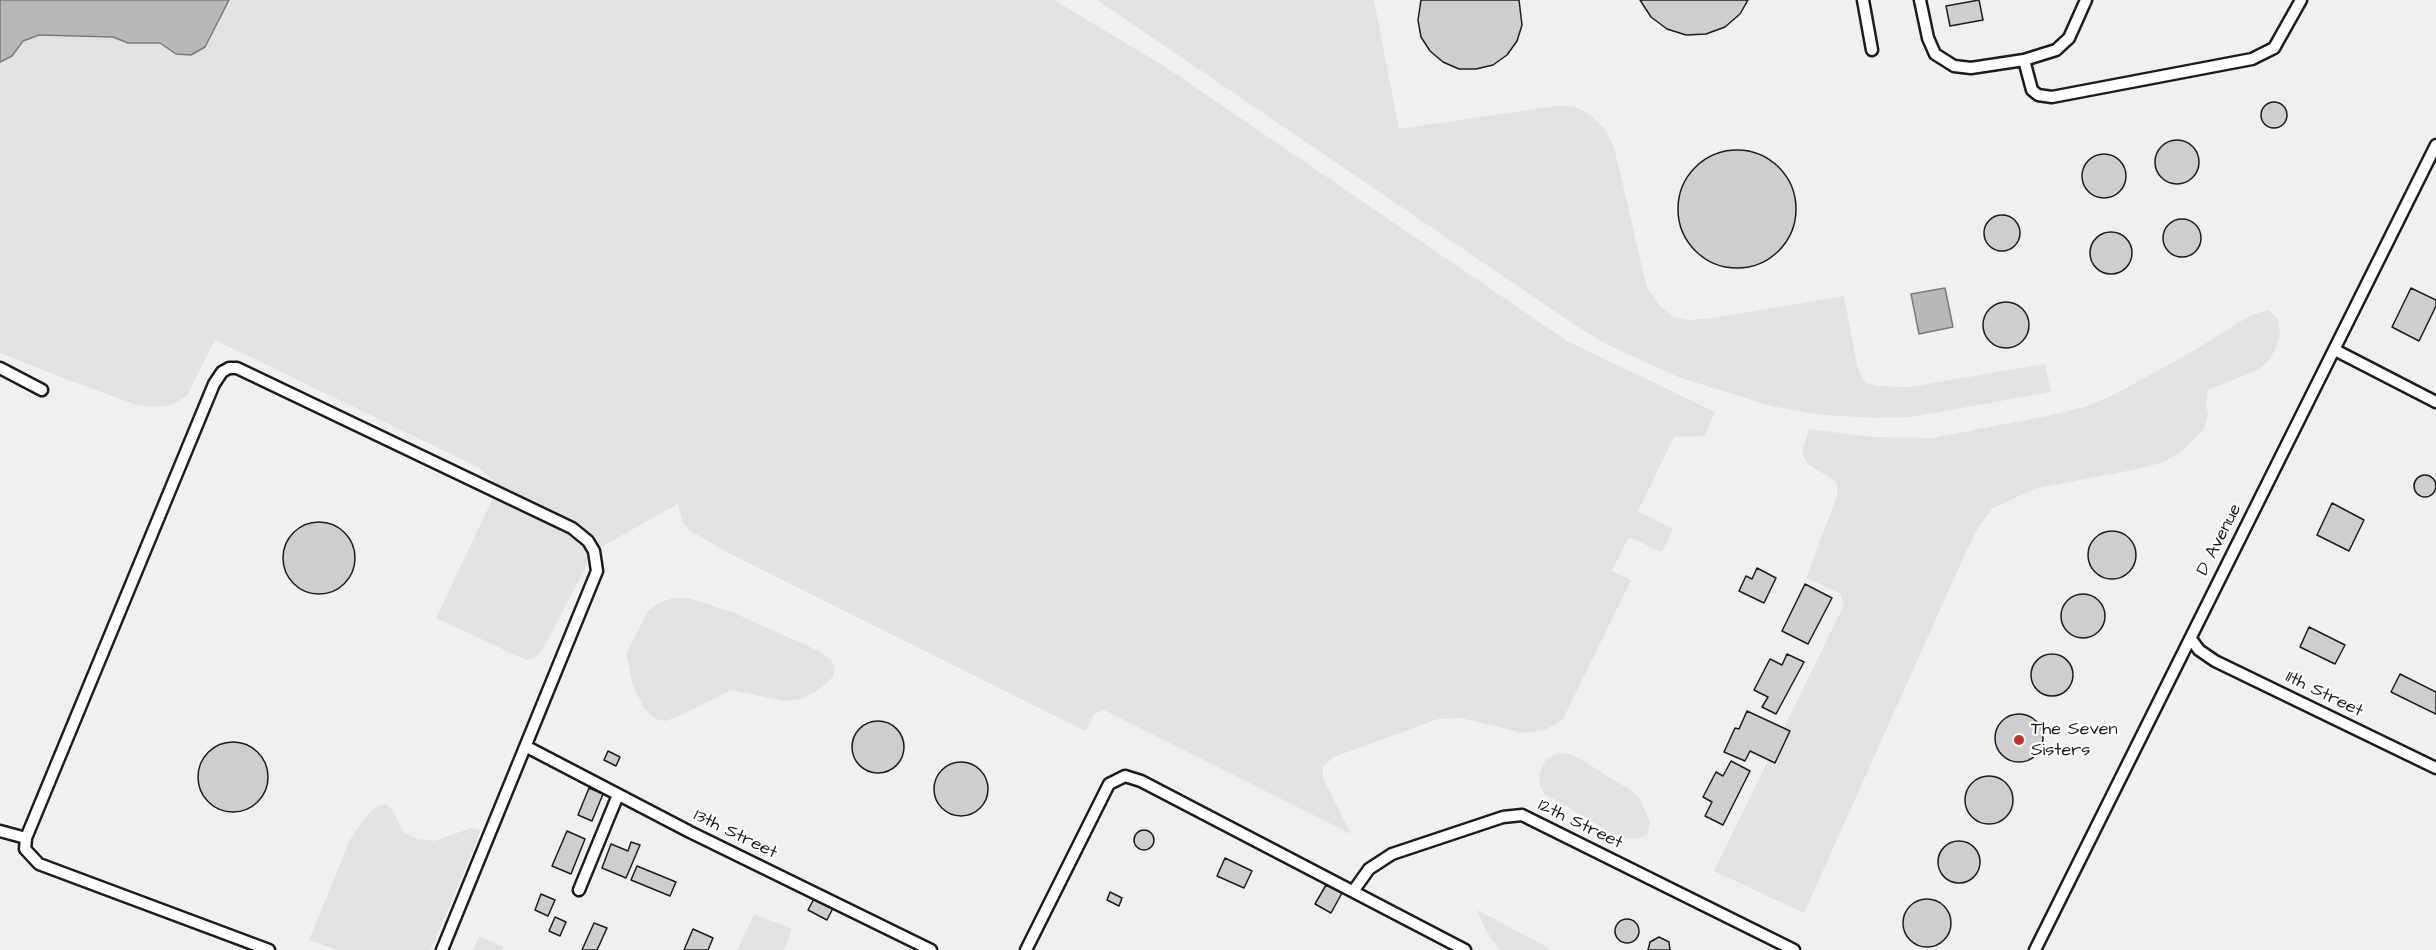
<!DOCTYPE html>
<style>
body{margin:0}
canvas{display:block;background:#fff}
</style>
<canvas width="2436" height="950"></canvas>
<script>
const c = document.querySelector('canvas').getContext('2d');
c.lineJoin = 'round';
function paint(path, color) {
  c.fillStyle = color;
  c.fill(path, 'evenodd');
}
function toPath(rows) {
  const path = new Path2D();
  for (const r of rows) {
    if (r.length === 3) {
      path.moveTo(r[0] + r[2], r[1]);
      path.arc(r[0], r[1], r[2], 0, 2 * Math.PI);
      continue;
    }
    path.moveTo(r[0], r[1]);
    for (let i = 2; i < r.length; i += 2) path.lineTo(r[i], r[i + 1]);
  }
  return path;
}
function stroke(path, color, width, dash) {
  c.strokeStyle = color;
  c.lineWidth = width;
  c.lineCap = dash ? 'butt' : 'round';
  c.setLineDash(dash || []);
  c.stroke(path);
}
function drawText(font, color, halo, rows, align = 'center') {
  c.font = font + ' "Architects Daughter",sans-serif';
  c.lineWidth = 4.5;
  c.setLineDash([]);
  c.textBaseline = 'middle';
  c.strokeStyle = halo;
  c.fillStyle = color;
  for (const [text, x, y, turn = 0] of rows) {
    c.save();
    c.translate(x, y);
    c.rotate((+turn || 0) * Math.PI / 180);
    c.textAlign = isNaN(turn) ? turn : align;
    if (halo) c.strokeText(text, 0, 0);
    c.fillText(text, 0, 0);
    c.restore();
  }
}
const built = toPath([
 [250,0,2436,0,2436,950,784,950,792,929,754,914,737,950,0,950,0,293]
]);
const green = toPath([
 [229,0,1054,0,1167,68,1567,341,1715,412,1705,436,1674,437,1638,511,1673,529,1662,552,1629,537,1612,571,1631,580,1563,719,1545,730,1524,733,1461,718,1438,719,1334,757,1323,766,1323,778,1351,834,1104,710,1094,714,1086,731,730,554,689,530,682,520,678,504,594,551,542,651,535,657,526,660,436,618,494,496,493,480,480,468,215,340,187,396,171,405,154,407,137,405,71,381,0,353,0,62,12,56,23,41,39,35,113,37,128,43,160,43,176,54,205,46],
 [1097,0,1374,0,1399,129,1556,106,1573,106,1588,113,1604,128,1614,147,1647,288,1659,305,1673,317,1689,320,1712,318,1844,296,1858,370,1866,383,1877,386,1910,387,2045,364,2051,392,1911,417,1874,418,1824,415,1771,406,1678,377,1606,344,1572,323],
 [2268,310,2278,319,2280,336,2271,358,2258,370,2208,390,2206,403,2208,415,2204,428,2185,449,2164,462,2138,469,2033,489,1992,509,1978,528,1965,554,1804,913,1714,871,1844,605,1840,593,1806,578,1837,496,1837,482,1808,464,1802,454,1809,429,1872,437,1932,438,2052,415,2088,406,2115,394,2190,353,2251,315],
 [674,598,689,598,734,613,812,648,831,659,835,667,833,677,817,691,801,699,783,701,732,690,679,716,666,721,656,719,645,709,633,686,626,654,648,611,660,602],
 [1566,753,1577,757,1633,792,1639,797,1650,822,1648,833,1639,838,1629,839,1613,834,1545,794,1540,787,1539,776,1545,761,1555,754],
 [386,804,393,811,404,833,417,839,434,841,471,828,481,830,431,950,338,950,309,940,350,840,368,814,376,807],
 [1477,910,1553,950,1500,950,1485,929],
 [754,914,792,929,784,950,737,950],
 [479,936,503,947,502,950,473,950]
]);
const water = toPath([
 [0,0,229,0,205,47,191,55,176,54,160,43,128,43,113,37,39,35,23,41,12,56,0,62,0,0],
 [1945,288,1953,327,1919,334,1911,294,1945,288]
]);
const building = toPath([
 [1421,0,1519,0,1522,25,1517,41,1507,55,1493,65,1476,69,1459,69,1443,62,1430,51,1421,37,1418,20,1421,0],
 [1640,0,1748,0,1740,14,1725,27,1706,34,1686,35,1667,29,1651,17,1640,0],
 [1979,0,1983,20,1950,26,1946,6,1979,0],
 [2274,115,13],
 [2177,162,22],
 [1737,209,59],
 [2104,176,22],
 [2002,233,18],
 [2182,238,19],
 [2111,253,21],
 [2411,288,2436,300,2436,306,2419,341,2392,327,2411,288],
 [2006,325,23],
 [2425,486,11],
 [2332,503,2364,520,2349,551,2317,535,2332,503],
 [319,558,36],
 [2112,555,24],
 [1757,568,1776,578,1764,603,1739,591,1746,576,1752,579,1757,568],
 [1805,584,1832,598,1808,644,1782,631,1805,584],
 [2083,616,22],
 [2309,627,2345,645,2335,664,2300,647,2309,627],
 [2052,675,21],
 [1787,654,1804,662,1776,714,1762,707,1768,697,1754,690,1770,659,1782,665,1787,654],
 [2400,674,2436,692,2436,714,2391,692,2400,674],
 [1747,711,1790,731,1775,763,1750,751,1745,761,1724,752,1735,728,1739,729,1747,711],
 [2019,738,24],
 [878,747,26],
 [233,777,35],
 [608,751,620,757,616,766,604,760,608,751],
 [1731,761,1750,771,1723,825,1705,816,1712,802,1703,797,1716,772,1723,776,1731,761],
 [961,789,27],
 [1989,800,24],
 [589,788,603,794,592,821,578,815,589,788],
 [1144,840,10],
 [567,831,585,839,571,874,552,866,567,831],
 [1959,862,21],
 [631,842,640,845,626,878,602,868,611,844,628,851,631,842],
 [1225,858,1252,871,1244,888,1217,876,1225,858],
 [637,866,676,882,670,896,631,880,637,866],
 [1326,885,1342,893,1331,913,1315,904,1326,885],
 [1110,892,1122,898,1119,906,1107,900,1110,892],
 [541,894,555,900,548,916,535,910,541,894],
 [815,897,834,906,827,920,808,910,815,897],
 [1927,923,24],
 [555,917,566,922,560,936,549,931,555,917],
 [1627,931,12],
 [594,923,607,928,597,950,582,950,594,923],
 [693,929,713,938,708,950,684,950,693,929],
 [1659,937,1669,942,1670,950,1648,950,1650,942,1659,937]
]);
const lane = toPath([
 [1863,0,1872,50],
 [1920,0,1928,38,1935,54,1954,66,1971,68,2024,60,2056,50,2069,38,2086,0],
 [2024,60,2032,90,2038,95,2052,97,2252,59,2274,48,2301,0],
 [2335,350,2436,402],
 [0,368,42,390],
 [2191,639,2199,650,2215,661,2436,768],
 [527,747,690,832,931,950],
 [0,831,26,838,25,849,39,864,269,950],
 [26,838,214,384,222,372,229,368,237,368,572,528,588,541,594,551,597,571,442,950],
 [579,890,618,795],
 [1354,890,1369,869,1392,854,1503,817,1522,815,1794,950],
 [1026,950,1109,784,1125,776,1141,781,1465,950],
 [2035,950,2436,145]
]);
const markers = [
 [2019,740,6,"#c8321e"]
];
const streetNames = [
 ["D Avenue",2220,540,-63],
 ["11th Street",2324,695,26],
 ["12th Street",1580,825,26],
 ["13th Street",735,835,26]
];
const poiNames = [
 ["The Seven",2031,730],
 ["Sisters",2031,751]
];
paint(built, '#f0f0f0');
paint(green, '#e2e2e2');
paint(water, '#b8b8b8');
stroke(water, '#7a7a7a', 1.5);
paint(building, '#cecece');
stroke(building, '#1c1c1c', 1.5);
stroke(lane, '#1c1c1c', 15);
stroke(lane, '#fff', 10);
for (const [x, y, r, color] of markers) {
  const dot = new Path2D();
  dot.arc(x, y, r, 0, 2 * Math.PI);
  c.fillStyle = color;
  c.fill(dot);
  stroke(dot, '#fff', 2);
}
drawText('18px', '#1c1c1c', '#fff', streetNames);
drawText('18px', '#1c1c1c', '#fff', poiNames, 'left');
</script>
